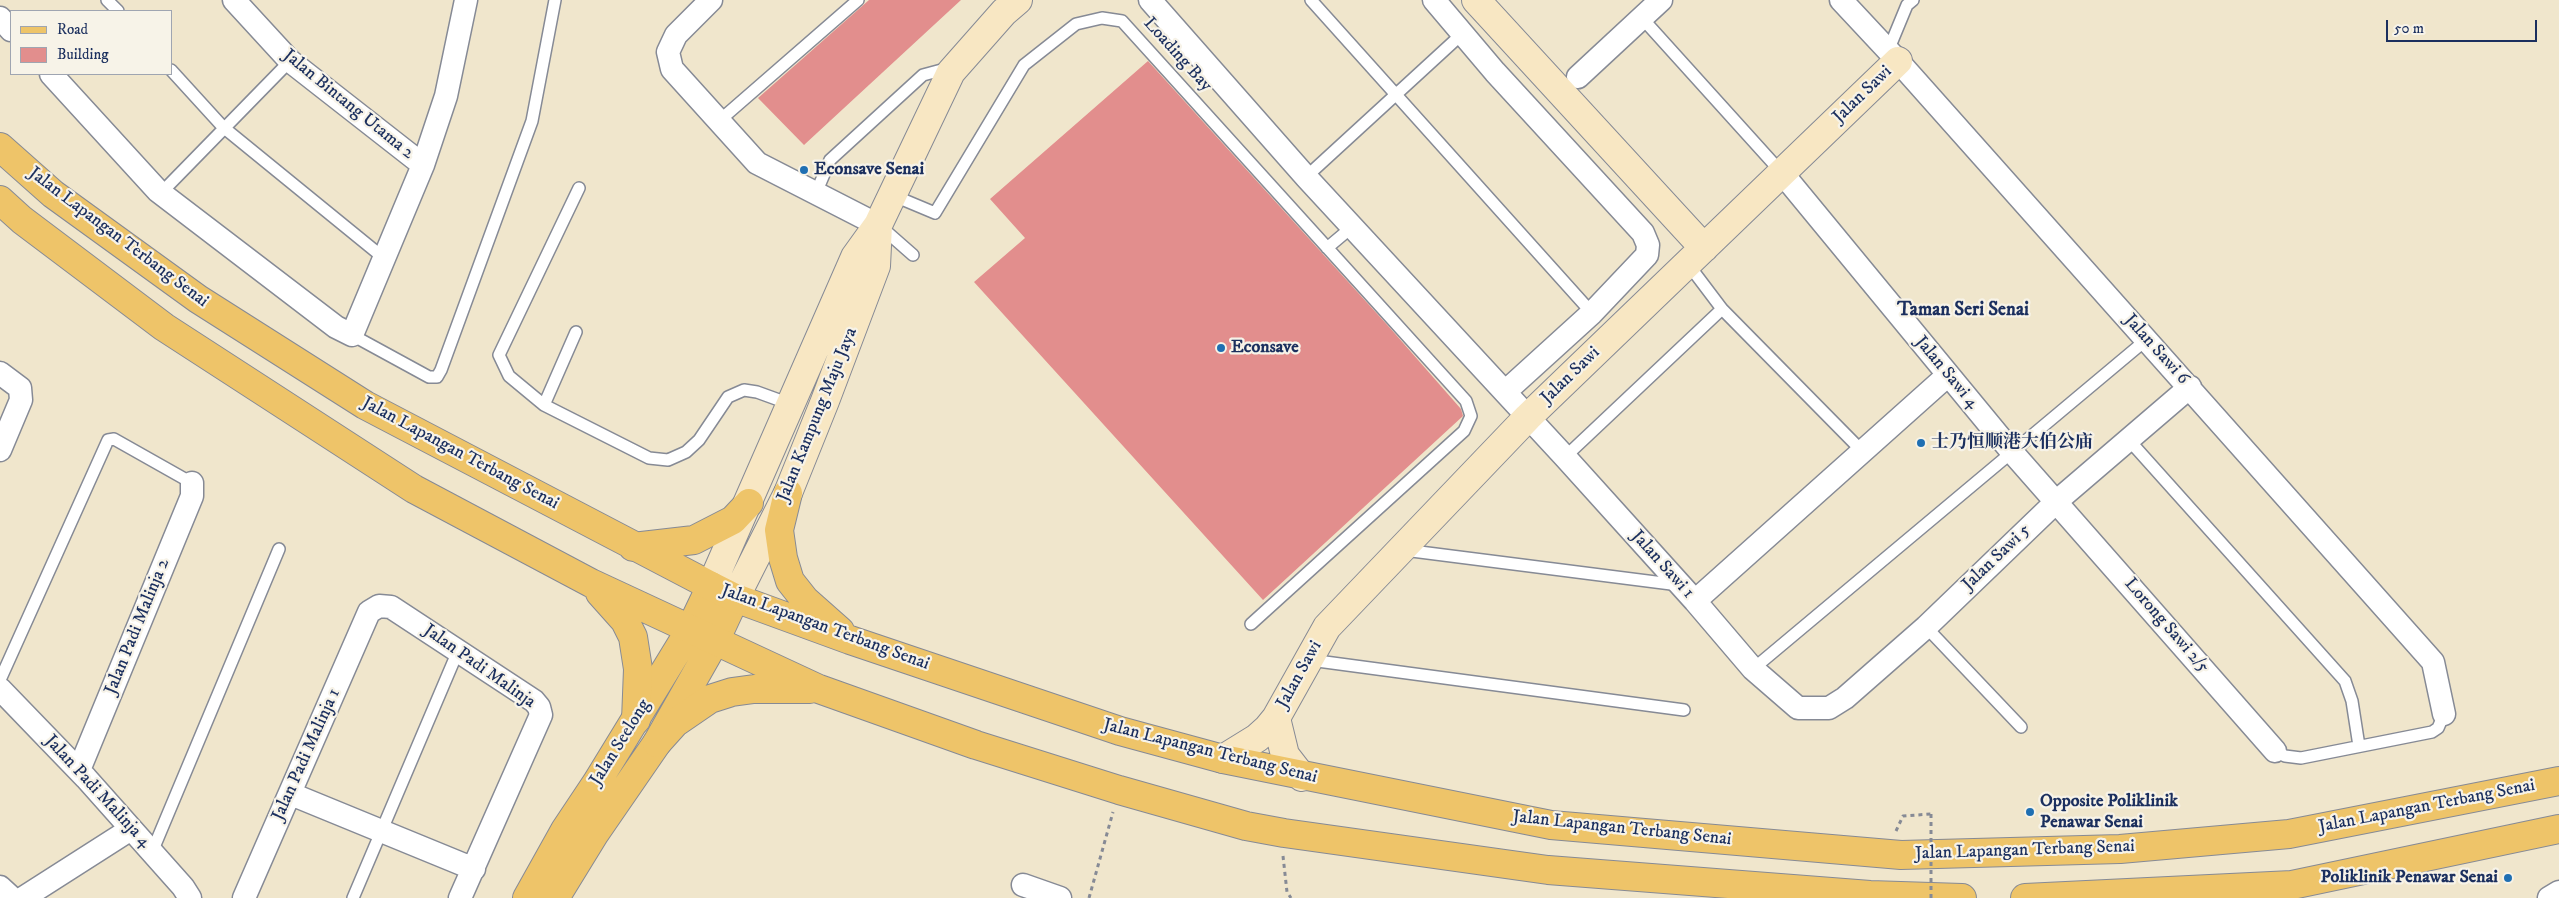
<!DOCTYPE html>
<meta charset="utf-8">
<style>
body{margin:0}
#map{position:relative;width:2559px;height:898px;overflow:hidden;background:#f0e6cc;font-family:"IM FELL DW Pica",serif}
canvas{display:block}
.legend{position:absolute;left:10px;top:10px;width:162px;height:65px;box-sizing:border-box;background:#f7f3e8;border:1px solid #9fa5b1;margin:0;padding:6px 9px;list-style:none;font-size:15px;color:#1b2f5e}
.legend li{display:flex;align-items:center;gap:10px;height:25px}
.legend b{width:25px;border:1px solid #9fa5b1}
.scale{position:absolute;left:2386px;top:20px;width:151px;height:22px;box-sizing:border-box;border:2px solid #1b2f5e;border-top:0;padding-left:6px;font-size:15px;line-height:18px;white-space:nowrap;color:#1b2f5e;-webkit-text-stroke:4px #f7f3e8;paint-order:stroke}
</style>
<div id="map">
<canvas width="2559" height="898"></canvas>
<ul class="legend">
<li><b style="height:6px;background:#eec469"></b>Road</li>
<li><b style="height:14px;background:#e28e8d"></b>Building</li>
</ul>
<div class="scale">50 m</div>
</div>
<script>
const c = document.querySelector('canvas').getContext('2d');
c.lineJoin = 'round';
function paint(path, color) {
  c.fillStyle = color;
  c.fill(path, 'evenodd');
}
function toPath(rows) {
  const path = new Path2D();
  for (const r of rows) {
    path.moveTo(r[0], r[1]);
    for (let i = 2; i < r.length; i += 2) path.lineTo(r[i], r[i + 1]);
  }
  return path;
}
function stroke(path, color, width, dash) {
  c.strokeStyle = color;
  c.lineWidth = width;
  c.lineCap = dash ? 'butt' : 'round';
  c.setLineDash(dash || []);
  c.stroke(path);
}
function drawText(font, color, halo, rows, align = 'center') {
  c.font = font + ' "IM FELL DW Pica","Noto Serif SC",serif';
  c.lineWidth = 4.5;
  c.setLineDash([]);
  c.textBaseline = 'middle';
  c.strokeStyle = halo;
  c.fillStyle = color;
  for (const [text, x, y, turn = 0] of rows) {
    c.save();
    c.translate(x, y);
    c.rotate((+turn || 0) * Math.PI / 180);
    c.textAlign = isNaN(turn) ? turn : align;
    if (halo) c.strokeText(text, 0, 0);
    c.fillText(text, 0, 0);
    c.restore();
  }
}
const building = toPath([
 [869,0,961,0,804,145,758,98],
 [1148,61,1390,328,1461,409,1463,416,1263,600,974,282,1025,238,990,199]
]);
const path = toPath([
 [1896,831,1903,816,1931,814],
 [1283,856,1287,892,1291,898],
 [1089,898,1113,812]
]);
const lane = toPath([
 [107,0,118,11],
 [1311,0,1592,313],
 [1642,18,1782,173],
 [1888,51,1907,5,1913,0],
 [171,70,223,127,385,259],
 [719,121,858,0],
 [1306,177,1463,33],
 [579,188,499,355,509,376,544,405,649,458,668,460,686,452,699,440,728,397,744,390,757,392,790,404],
 [161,193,290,61],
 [816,193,830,160,923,75,949,68],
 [892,195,935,213,1024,65,1076,24,1102,18,1122,21,1466,401,1471,416,1464,431,1251,624],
 [880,226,913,255],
 [1327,248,1352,227],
 [1722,309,1862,451],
 [352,335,429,377,437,377,441,370,532,121,555,0],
 [544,405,576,332],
 [2128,439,2345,681,2352,701,2359,746],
 [1565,457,1722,309,1688,264],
 [1404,550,1679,585],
 [1926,627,2021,727],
 [1310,660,1684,710],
 [1753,669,2146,340],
 [0,680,108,440,114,439,192,483],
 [2275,751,2285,756,2301,758,2432,732,2438,728,2444,714],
 [152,852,279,549],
 [353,898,458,651]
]);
const street = toPath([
 [234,0,290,61,423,165],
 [711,0,676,35,668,52,672,69,757,163,878,225],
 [1150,0,1306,177,1565,457,1695,601,1753,669,1798,708,1829,708,1845,698,1926,627,2057,501,2190,387],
 [1434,0,1495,72,1643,233,1648,245,1647,255,1592,313,1505,392],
 [1841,0,1898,61,2433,662,2444,714],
 [0,18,11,30],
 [51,74,158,191,336,327,352,335,423,165,446,96,466,0],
 [1578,77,1661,0],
 [1782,173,2012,452,2275,751],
 [0,373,20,388,21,400,0,450],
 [1695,601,1948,375],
 [0,689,86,778,183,887,190,898],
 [79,770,192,496,192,483],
 [291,794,474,869],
 [1023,885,1060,898],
 [0,887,12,898],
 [23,898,131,829],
 [244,898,369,612,379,606,391,607,534,701,539,707,541,715,460,898],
 [2549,898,2559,892]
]);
const secondary = toPath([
 [1476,0,1704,248],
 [711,586,855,257,878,225,951,72,1004,12,1018,0],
 [735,598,788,493,825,401,876,266,878,225],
 [1276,718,1285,755,1302,777],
 [1223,759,1257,738,1267,729,1276,718,1327,627,1528,417,1898,61]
]);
const primary = toPath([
 [527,898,565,830,597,782,690,630,711,586],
 [555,898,595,833,657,743,715,641,735,598]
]);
const highway = toPath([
 [0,147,53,194,198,299,365,405,711,586,735,598,850,640,1120,731,1223,759,1551,825,1901,855,2120,849,2289,834,2559,781],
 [0,200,22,220,164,327,414,489,591,583,819,689,976,745,1119,790,1246,826,1284,833,1548,870,1870,895,1962,898],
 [788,493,779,530,783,558,790,581,805,600,840,631],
 [633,547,694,540,733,520,749,503],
 [600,593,625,621,633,637,638,669,636,720],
 [657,743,675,723,710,699,732,692,754,689,810,689],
 [2025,898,2292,885,2559,829]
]);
const pathBridge = toPath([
 [1931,898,1931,814]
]);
const markers = [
 [804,170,5,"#1f6fb2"],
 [1221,348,5,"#1f6fb2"],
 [1921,443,5,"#1f6fb2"],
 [2030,812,5,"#1f6fb2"],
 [2508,878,5,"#1f6fb2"]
];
const streetNames = [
 ["Loading Bay",1177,55,48],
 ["Jalan Sawi",1863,95,-44],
 ["Jalan Bintang Utama 2",348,105,39],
 ["Jalan Lapangan Terbang Senai",118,238,37],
 ["Jalan Sawi 6",2156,350,48],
 ["Jalan Sawi 4",1946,373,50],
 ["Jalan Sawi",1571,376,-44],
 ["Jalan Kampung Maju Jaya",818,415,-68],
 ["Jalan Lapangan Terbang Senai",460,454,28],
 ["Jalan Sawi 5",1997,558,-44],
 ["Jalan Sawi 1",1662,565,48],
 ["Lorong Sawi 2/5",2166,626,49],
 ["Jalan Padi Malinja 2",138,627,-68],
 ["Jalan Lapangan Terbang Senai",825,628,20],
 ["Jalan Padi Malinja",479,667,35],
 ["Jalan Sawi",1300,675,-61],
 ["Jalan Seelong",621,743,-58],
 ["Jalan Lapangan Terbang Senai",1210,752,14],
 ["Jalan Padi Malinja 1",307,755,-66],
 ["Jalan Padi Malinja 4",97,792,47],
 ["Jalan Lapangan Terbang Senai",2427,807,-11],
 ["Jalan Lapangan Terbang Senai",1622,829,6],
 ["Jalan Lapangan Terbang Senai",2025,851,-2]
];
const poiNames = [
 ["Econsave Senai",814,170],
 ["Econsave",1231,348],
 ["士乃恒顺港大伯公庙",1931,443],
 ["Opposite Poliklinik",2040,802],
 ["Penawar Senai",2040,823],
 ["Poliklinik Penawar Senai",2498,878,"right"]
];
const neighbourhoodNames = [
 ["Taman Seri Senai",1963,311]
];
paint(building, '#e28e8d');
stroke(lane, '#868a95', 14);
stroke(street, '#868a95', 25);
stroke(secondary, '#868a95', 30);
stroke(primary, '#868a95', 30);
stroke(highway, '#868a95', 30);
stroke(path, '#868a95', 3, [4, 4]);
stroke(lane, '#fff', 11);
stroke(street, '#fff', 22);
stroke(secondary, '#f8e7c3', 28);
stroke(primary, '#eec469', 28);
stroke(highway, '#eec469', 28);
stroke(pathBridge, '#868a95', 3, [4, 4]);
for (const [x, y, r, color] of markers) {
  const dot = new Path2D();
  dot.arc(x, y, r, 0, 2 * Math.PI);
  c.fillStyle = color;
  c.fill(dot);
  stroke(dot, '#f7f3e8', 2);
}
drawText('18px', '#1b2f5e', '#f7f3e8', streetNames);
drawText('bold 18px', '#1b2f5e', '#f7f3e8', poiNames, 'left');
drawText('bold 19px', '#1b2f5e', '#f7f3e8', neighbourhoodNames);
</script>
